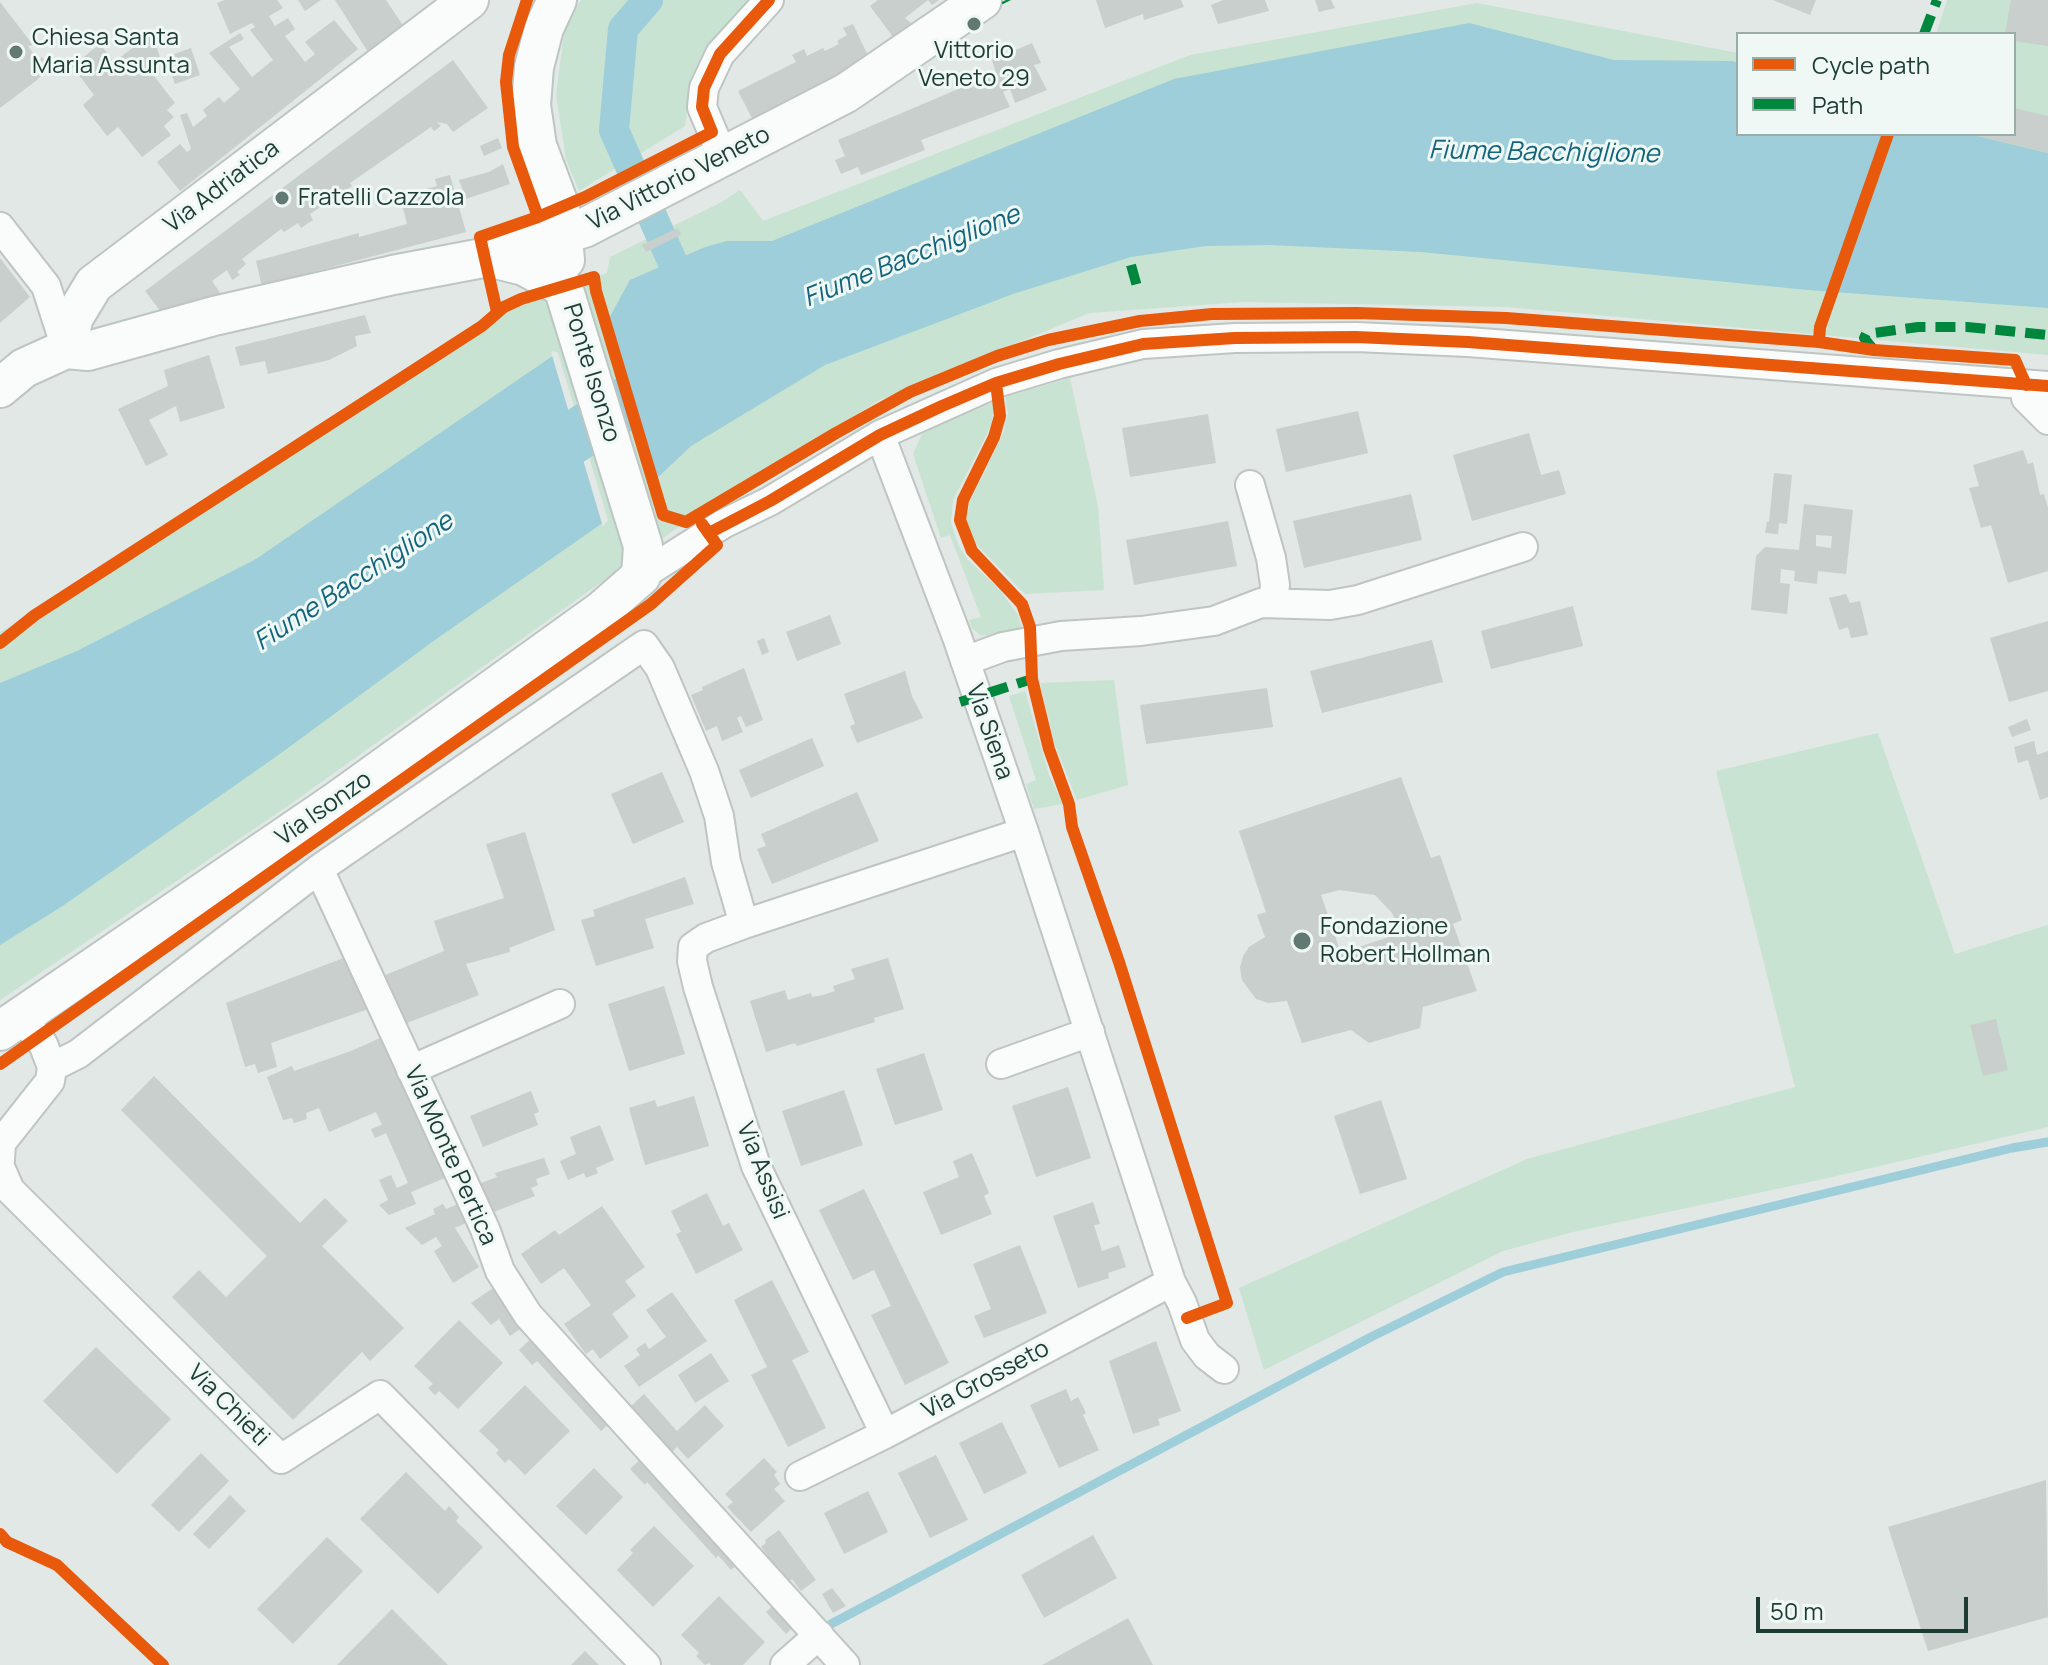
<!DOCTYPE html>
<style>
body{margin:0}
#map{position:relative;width:2048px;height:1665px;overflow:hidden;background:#e1e8e5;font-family:Manrope,sans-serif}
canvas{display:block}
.legend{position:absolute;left:1736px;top:32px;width:280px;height:104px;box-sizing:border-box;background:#eff8f4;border:2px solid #9bada8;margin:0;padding:10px 14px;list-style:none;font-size:24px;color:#1e3c36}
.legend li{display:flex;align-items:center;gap:16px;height:40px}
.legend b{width:40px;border:2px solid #9bada8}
.scale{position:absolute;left:1756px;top:1597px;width:212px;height:36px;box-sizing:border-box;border:4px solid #1e3c36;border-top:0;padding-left:10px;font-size:24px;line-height:28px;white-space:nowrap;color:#1e3c36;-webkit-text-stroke:6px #eff8f4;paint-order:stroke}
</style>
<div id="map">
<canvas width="2048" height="1665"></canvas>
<ul class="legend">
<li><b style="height:10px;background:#e8590c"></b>Cycle path</li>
<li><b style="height:10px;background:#00873e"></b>Path</li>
</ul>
<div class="scale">50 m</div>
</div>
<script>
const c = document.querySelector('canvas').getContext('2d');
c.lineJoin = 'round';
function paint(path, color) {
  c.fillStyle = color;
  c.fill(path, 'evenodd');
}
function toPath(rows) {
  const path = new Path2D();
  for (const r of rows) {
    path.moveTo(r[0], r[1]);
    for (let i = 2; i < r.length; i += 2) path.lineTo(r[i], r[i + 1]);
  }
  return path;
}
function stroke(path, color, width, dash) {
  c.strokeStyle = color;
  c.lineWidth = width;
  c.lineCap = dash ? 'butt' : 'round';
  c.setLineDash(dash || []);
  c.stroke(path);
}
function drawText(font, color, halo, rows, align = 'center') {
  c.font = font + ' Manrope,sans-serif';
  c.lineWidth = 6;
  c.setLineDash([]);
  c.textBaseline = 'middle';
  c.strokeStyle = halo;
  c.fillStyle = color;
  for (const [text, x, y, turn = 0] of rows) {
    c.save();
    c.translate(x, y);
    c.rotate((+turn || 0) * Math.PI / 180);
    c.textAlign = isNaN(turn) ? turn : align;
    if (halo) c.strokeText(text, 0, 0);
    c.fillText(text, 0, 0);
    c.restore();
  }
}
const green = toPath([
 [581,0,749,0,702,54,692,76,685,126,579,191,566,159,556,95,565,26],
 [1947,0,2048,0,2048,355,1506,307,1244,302,1089,313,880,400,715,501,285,808,0,1000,0,632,57,604,179,528,510,309,525,303,527,300,607,273,610,257,720,203,740,190,763,221,1190,55,1477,3,1738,53,1738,134,2014,134,2014,34,1936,34],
 [1070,378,1098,506,1104,590,1025,594,974,542,966,520,970,502,1003,434,1008,413,1005,397],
 [994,402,992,422,983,442,953,500,951,523,958,544,967,559,999,589,1018,615,1022,628,992,636,980,635,972,628,969,620,981,617,950,535,941,538,913,454,922,434,941,423],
 [1114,680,1128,785,1077,800,1054,742,1040,683],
 [1025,691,1049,775,1063,804,1034,809,1026,784,1036,780,1009,696],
 [1878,733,1955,954,2048,925,2048,1127,1819,1180,1573,1232,1503,1251,1264,1370,1239,1288,1527,1159,1795,1087,1716,771]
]);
const water = toPath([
 [1469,23,1614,60,1732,61,1738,63,1738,134,1969,134,2048,153,2048,308,1808,290,1421,252,1269,245,1206,246,1131,257,1013,294,825,365,691,446,653,482,607,322,630,280,705,247,727,241,772,241,1174,79],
 [554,355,604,522,435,640,277,756,61,907,0,945,0,683,77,651,256,559]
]);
const pier = toPath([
 [606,315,657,484,654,486,649,483,603,323],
 [553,351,558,353,608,520,603,527,551,352]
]);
const stream = toPath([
 [831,1624,1371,1337,1503,1272,2012,1148,2048,1142]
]);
const canal = toPath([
 [648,0,623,29,614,130,688,297]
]);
const river = toPath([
 [517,474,659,382,687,359]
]);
const building = toPath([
 [225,0,277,0,283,8,269,16,275,26,288,18,295,29,285,36,305,62,315,54,305,42,334,20,358,49,180,191,157,162,180,144,187,152,191,149,180,115,187,113,193,127,207,116,203,110,219,97,224,103,240,89,209,53,240,33,244,39,229,47,252,77,273,60,250,30,255,27,252,23,230,34,217,3],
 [298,0,321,0,305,11],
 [335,0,386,0,406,30,368,52],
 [878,0,939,0,932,5,928,0,905,18,911,23,893,37,870,6],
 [1096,0,1181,0,1184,7,1144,20,1143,14,1105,28],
 [1223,0,1265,0,1269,11,1218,24,1211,5],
 [1315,0,1331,0,1335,8,1319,12],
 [1773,0,1816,0,1810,15],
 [2011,0,2048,0,2048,46,2014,41,2014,34,2005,34],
 [0,2,33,45,28,46,39,61,42,57,49,66,37,80,0,108],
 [853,24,871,62,755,124,738,91,796,62,792,55,804,49,807,56,823,48,825,51,839,44,837,41,847,35,843,28],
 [152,33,162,63,150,71,175,103,167,110,174,117,164,126,171,135,142,157,118,127,107,136,83,105,94,95,72,66,100,44,114,62],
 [1032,43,1041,63,1034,65,1047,90,1015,103,1010,89,1003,92,1010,107,921,140,925,150,861,175,858,167,841,174,835,160,845,156,838,140,996,73,992,60],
 [191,48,200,75,175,84,166,57],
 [453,60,488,108,453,132,447,124,437,122,441,126,434,131,431,127,350,183,352,186,310,214,313,220,301,228,298,223,284,232,281,229,242,259,246,264,237,272,240,275,232,280,227,270,212,281,225,300,185,312,180,305,165,317,145,291],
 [2014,108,2048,116,2048,153,1974,135,2014,134],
 [498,138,502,148,484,156,480,146],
 [503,164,510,184,466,199,459,180,489,172],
 [450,175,466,232,282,280,280,286,263,291,256,261,359,233,359,237,407,224,402,204,416,200,414,192,437,186,435,179],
 [678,228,681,235,646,252,642,245],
 [0,258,30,297,0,323],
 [365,315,371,333,355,336,357,346,329,360,268,374,265,361,240,366,235,347],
 [209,355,225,408,180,422,176,406,149,420,168,455,146,466,118,409,168,386,164,370],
 [1358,411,1368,453,1286,472,1276,429],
 [1208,414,1216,463,1130,477,1122,428],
 [1529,433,1541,475,1559,470,1566,494,1472,521,1453,455],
 [2023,450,2028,464,2033,462,2040,495,2044,494,2048,508,2048,571,2008,583,1991,525,1981,528,1969,488,1979,486,1973,465],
 [1774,473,1792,475,1787,524,1779,523,1778,534,1765,533,1767,522,1769,522],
 [1411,494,1422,540,1304,568,1293,521],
 [1804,504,1853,510,1846,574,1818,571,1817,584,1794,581,1795,571,1781,569,1780,583,1790,584,1787,614,1751,610,1756,556,1765,547,1799,550],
 [1816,535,1832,536,1831,548,1816,546],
 [1228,521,1237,566,1134,585,1126,540],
 [1846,594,1850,603,1860,601,1868,635,1851,638,1848,627,1839,630,1829,598],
 [1573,606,1583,646,1491,669,1481,631],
 [830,615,841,644,797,661,786,632],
 [2048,621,2048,691,2009,702,1990,638],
 [764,638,769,652,762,655,757,641],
 [1432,640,1443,682,1322,713,1310,671],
 [744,668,763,720,746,727,741,716,737,718,743,732,722,741,717,726,706,731,691,695,703,690,702,687],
 [905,671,912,696,923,718,857,743,850,726,855,724,844,694],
 [1267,688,1273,727,1146,744,1140,705],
 [2027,719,2031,730,2012,737,2008,727],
 [812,738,824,766,751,798,739,770],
 [2034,741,2037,755,2048,751,2048,797,2040,800,2028,760,2018,763,2014,747],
 [662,772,684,822,633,844,611,794],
 [1401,777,1431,858,1440,855,1462,920,1453,924,1477,991,1423,1007,1420,1028,1369,1043,1351,1030,1302,1043,1287,1001,1268,1003,1256,999,1242,980,1240,968,1243,956,1249,947,1265,937,1257,915,1266,912,1239,831],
 [1339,890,1375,895,1392,913,1401,933,1341,953,1321,895],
 [857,792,879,841,772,884,757,849,766,846,761,834],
 [525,832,555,930,509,948,510,952,466,964,479,995,402,1025,383,976,444,951,434,921,504,898,486,844],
 [685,877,694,904,645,919,654,948,596,966,581,920,595,916,593,910],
 [354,954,377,1006,271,1043,277,1067,258,1073,255,1064,245,1067,226,1003],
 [888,958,904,1009,874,1018,875,1022,797,1046,795,1043,766,1052,750,1001,785,990,788,1000,811,993,812,997,823,995,835,991,833,986,855,979,851,969],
 [664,986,685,1054,629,1071,608,1004],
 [1996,1019,2008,1070,1983,1076,1970,1025],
 [389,1034,450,1176,411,1192,416,1204,389,1215,379,1205,388,1200,379,1180,391,1175,397,1188,408,1183,386,1133,375,1138,371,1129,382,1125,376,1112,329,1132,319,1108,306,1113,307,1119,294,1123,292,1118,283,1120,267,1077,292,1066,294,1071,351,1051],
 [924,1053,943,1110,895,1125,876,1069],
 [154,1076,300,1223,325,1198,348,1221,322,1246,404,1328,370,1361,362,1352,293,1420,172,1297,199,1270,226,1297,267,1256,121,1110],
 [1068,1087,1091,1158,1036,1177,1012,1106],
 [844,1090,863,1145,801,1166,782,1111],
 [531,1091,539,1112,534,1114,538,1125,483,1147,470,1116],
 [694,1096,709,1146,645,1165,629,1108,655,1100,657,1107],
 [1381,1100,1407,1179,1360,1194,1334,1116],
 [600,1125,614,1160,596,1168,598,1173,586,1178,584,1173,568,1180,560,1161,576,1154,570,1137],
 [972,1153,989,1193,984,1196,992,1214,941,1235,923,1192,959,1177,953,1161],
 [544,1158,550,1174,536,1179,538,1185,531,1188,535,1196,491,1213,479,1184,497,1177,495,1173],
 [864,1189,949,1363,905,1385,871,1315,891,1306,874,1270,853,1280,819,1210],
 [707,1193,723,1226,729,1223,743,1250,696,1274,676,1234,681,1232,671,1211],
 [463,1202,470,1221,455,1228,479,1267,453,1283,434,1251,442,1246,436,1237,422,1245,405,1228,435,1214,433,1209,443,1204,446,1209],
 [1093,1202,1100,1224,1094,1225,1102,1251,1119,1245,1126,1267,1108,1273,1109,1278,1078,1288,1053,1216],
 [602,1206,645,1267,625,1281,636,1296,612,1314,629,1337,600,1359,593,1349,586,1354,564,1324,591,1305,564,1268,541,1284,521,1254,555,1230,559,1235],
 [1020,1245,1047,1313,984,1338,974,1316,991,1309,973,1264],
 [772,1280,809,1352,792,1360,826,1428,788,1447,751,1375,767,1367,734,1300],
 [499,1284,526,1325,510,1336,499,1319,491,1325,471,1303],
 [672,1292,707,1341,639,1387,624,1366,640,1355,636,1349,645,1343,649,1349,666,1337,646,1310],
 [459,1320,503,1363,458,1409,439,1391,435,1395,428,1388,433,1384,414,1366],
 [535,1335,616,1417,601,1431,537,1361,532,1365,519,1350],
 [1156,1341,1181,1411,1158,1419,1160,1425,1133,1434,1109,1361],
 [96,1347,171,1419,117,1474,43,1401],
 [711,1353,729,1381,695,1403,678,1375],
 [525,1385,570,1431,525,1475,509,1459,505,1463,496,1453,499,1450,479,1431],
 [1066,1389,1071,1401,1078,1397,1086,1413,1083,1415,1099,1450,1059,1468,1030,1405],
 [644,1394,677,1431,705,1405,724,1426,688,1459,677,1447,671,1453,629,1408],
 [1002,1422,1027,1473,984,1494,959,1443],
 [201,1453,229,1481,179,1532,151,1505],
 [936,1455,968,1520,930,1538,898,1473],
 [643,1457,742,1560,731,1570,718,1555,716,1558,647,1482,645,1485,630,1469],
 [764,1458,777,1472,774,1475,780,1484,774,1489,785,1501,751,1532,727,1507,733,1502,725,1494],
 [594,1468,623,1497,586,1535,556,1506],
 [406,1472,445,1511,449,1506,459,1517,456,1521,483,1547,438,1594,360,1519],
 [2046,1480,2048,1617,1928,1651,1888,1527],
 [868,1491,888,1532,844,1554,824,1513],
 [230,1495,246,1511,209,1549,193,1534],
 [654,1526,694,1566,653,1607,617,1570,633,1553,630,1550],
 [779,1530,816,1580,801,1591,792,1579,788,1583,761,1547,766,1543,765,1540],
 [1093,1535,1117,1578,1044,1618,1021,1575],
 [327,1537,363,1571,293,1644,257,1609],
 [832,1588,846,1606,833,1613,822,1594],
 [719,1596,765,1642,743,1665,711,1665,709,1663,705,1665,696,1656,699,1653,681,1635],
 [779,1600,799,1621,786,1634,766,1612],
 [392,1609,448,1665,337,1665],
 [1128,1618,1153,1665,1042,1665],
 [585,1651,599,1665,571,1665]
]);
const street = toPath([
 [723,157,702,107,704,88,720,54,769,0],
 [0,227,46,286,66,348],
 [2026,385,2026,398,2048,420],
 [880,435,957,637,1024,832,1171,1282,1182,1303,1195,1340,1207,1356,1224,1369],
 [1250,485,1271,558,1275,585,1273,603],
 [641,576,723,524,770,501,880,435,996,383,1059,364,1143,344,1235,338,1356,337,1468,342,2048,386],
 [965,661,1003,647,1061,636,1141,631,1214,621,1261,603,1330,605,1358,600,1523,547],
 [319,869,485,1229,500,1271,528,1315,845,1665],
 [1001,1064,1090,1032],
 [52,1067,78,1054,319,869,644,645,660,668,704,771,719,816,726,862,744,924],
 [411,1070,560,1004],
 [0,1160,1,1143,50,1081,52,1067,43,1044,21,1017],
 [0,1167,10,1190,281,1459,380,1395,646,1665],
 [885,1434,756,1166,698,987,692,961,693,947,706,938,744,924,1024,832],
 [800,1476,885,1434,1171,1282],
 [785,1665,819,1635]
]);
const secondary = toPath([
 [557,0,544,28,534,67,531,105,537,146,560,207,565,260],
 [66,349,88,351,214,316,393,275,488,257,584,228,846,93,982,0],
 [66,349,74,317,94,284,469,0],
 [0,388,24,368,66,349],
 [0,1031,337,801,601,611,641,576,643,546,563,287,524,266,488,257]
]);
const quiet = toPath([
 [1006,0,1007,2],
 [1924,34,1937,0],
 [1131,265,1138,290],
 [1874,350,1864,338,1866,334,1918,327,1967,327,2048,335],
 [960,702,1032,679]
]);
const cycleway = toPath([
 [527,0,509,55,506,82,513,147,538,217],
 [497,312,480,237,538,217,585,197,712,132,702,107,704,88,720,54,769,0],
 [1819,342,1820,327,1888,134],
 [996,383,1000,416,994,437,963,500,960,520,972,551,1022,604,1030,627,1032,679,1049,749,1069,804,1072,827,1119,962,1227,1303,1187,1318],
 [709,533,770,501,880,435,942,406,996,383,1059,364,1143,344,1235,338,1356,337,1468,342,2048,386],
 [0,643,35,615,482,326,504,307,521,299,594,277,596,291,663,515,686,522,836,433,910,392,997,356,1048,340,1140,321,1212,314,1357,313,1506,318,1819,342,1874,350,2015,360,2026,385],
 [0,1064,651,604,717,545,702,524],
 [0,1534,7,1542,57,1565,163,1665]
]);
const markers = [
 [974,24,8,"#627873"],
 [16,52,8,"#627873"],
 [282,198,8,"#627873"],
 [1302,941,10,"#627873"]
];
const poiNames = [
 ["Chiesa Santa",32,38],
 ["Maria Assunta",32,66],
 ["Vittorio",974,51,"center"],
 ["Veneto 29",974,79,"center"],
 ["Fratelli Cazzola",298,198],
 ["Fondazione",1320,927],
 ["Robert Hollman",1320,955]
];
const streetNames = [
 ["Via Vittorio Veneto",679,179,-27],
 ["Via Adriatica",222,187,-37],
 ["Ponte Isonzo",591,373,73],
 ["Via Siena",989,732,71],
 ["Via Isonzo",324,809,-35],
 ["Via Monte Pertica",450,1156,66],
 ["Via Assisi",762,1171,68],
 ["Via Grosseto",986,1380,-28],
 ["Via Chieti",228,1406,45]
];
const waterNames = [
 ["Fiume Bacchiglione",1544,153,1],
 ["Fiume Bacchiglione",912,257,-22],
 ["Fiume Bacchiglione",354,582,-33]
];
paint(green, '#c8e3d2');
paint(water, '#9dceda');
paint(pier, '#e1e8e5');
stroke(stream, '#9dceda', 9);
stroke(canal, '#9dceda', 30);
stroke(river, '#9dceda', 52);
paint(building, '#c8cfcc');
stroke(street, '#bec5c2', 32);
stroke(secondary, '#bdc6c3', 42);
stroke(street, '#fafcfb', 28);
stroke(secondary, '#fafcfb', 38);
stroke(quiet, '#00873e', 10, [20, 10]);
stroke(cycleway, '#e8590c', 12);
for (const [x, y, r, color] of markers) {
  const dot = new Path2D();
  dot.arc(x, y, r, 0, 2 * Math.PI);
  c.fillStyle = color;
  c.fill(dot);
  stroke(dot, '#eff8f4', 3);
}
drawText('24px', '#1e3c36', '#eff8f4', poiNames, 'left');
drawText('24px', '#1e3c36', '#eff8f4', streetNames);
drawText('italic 26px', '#13647d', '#eff8f4', waterNames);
</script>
